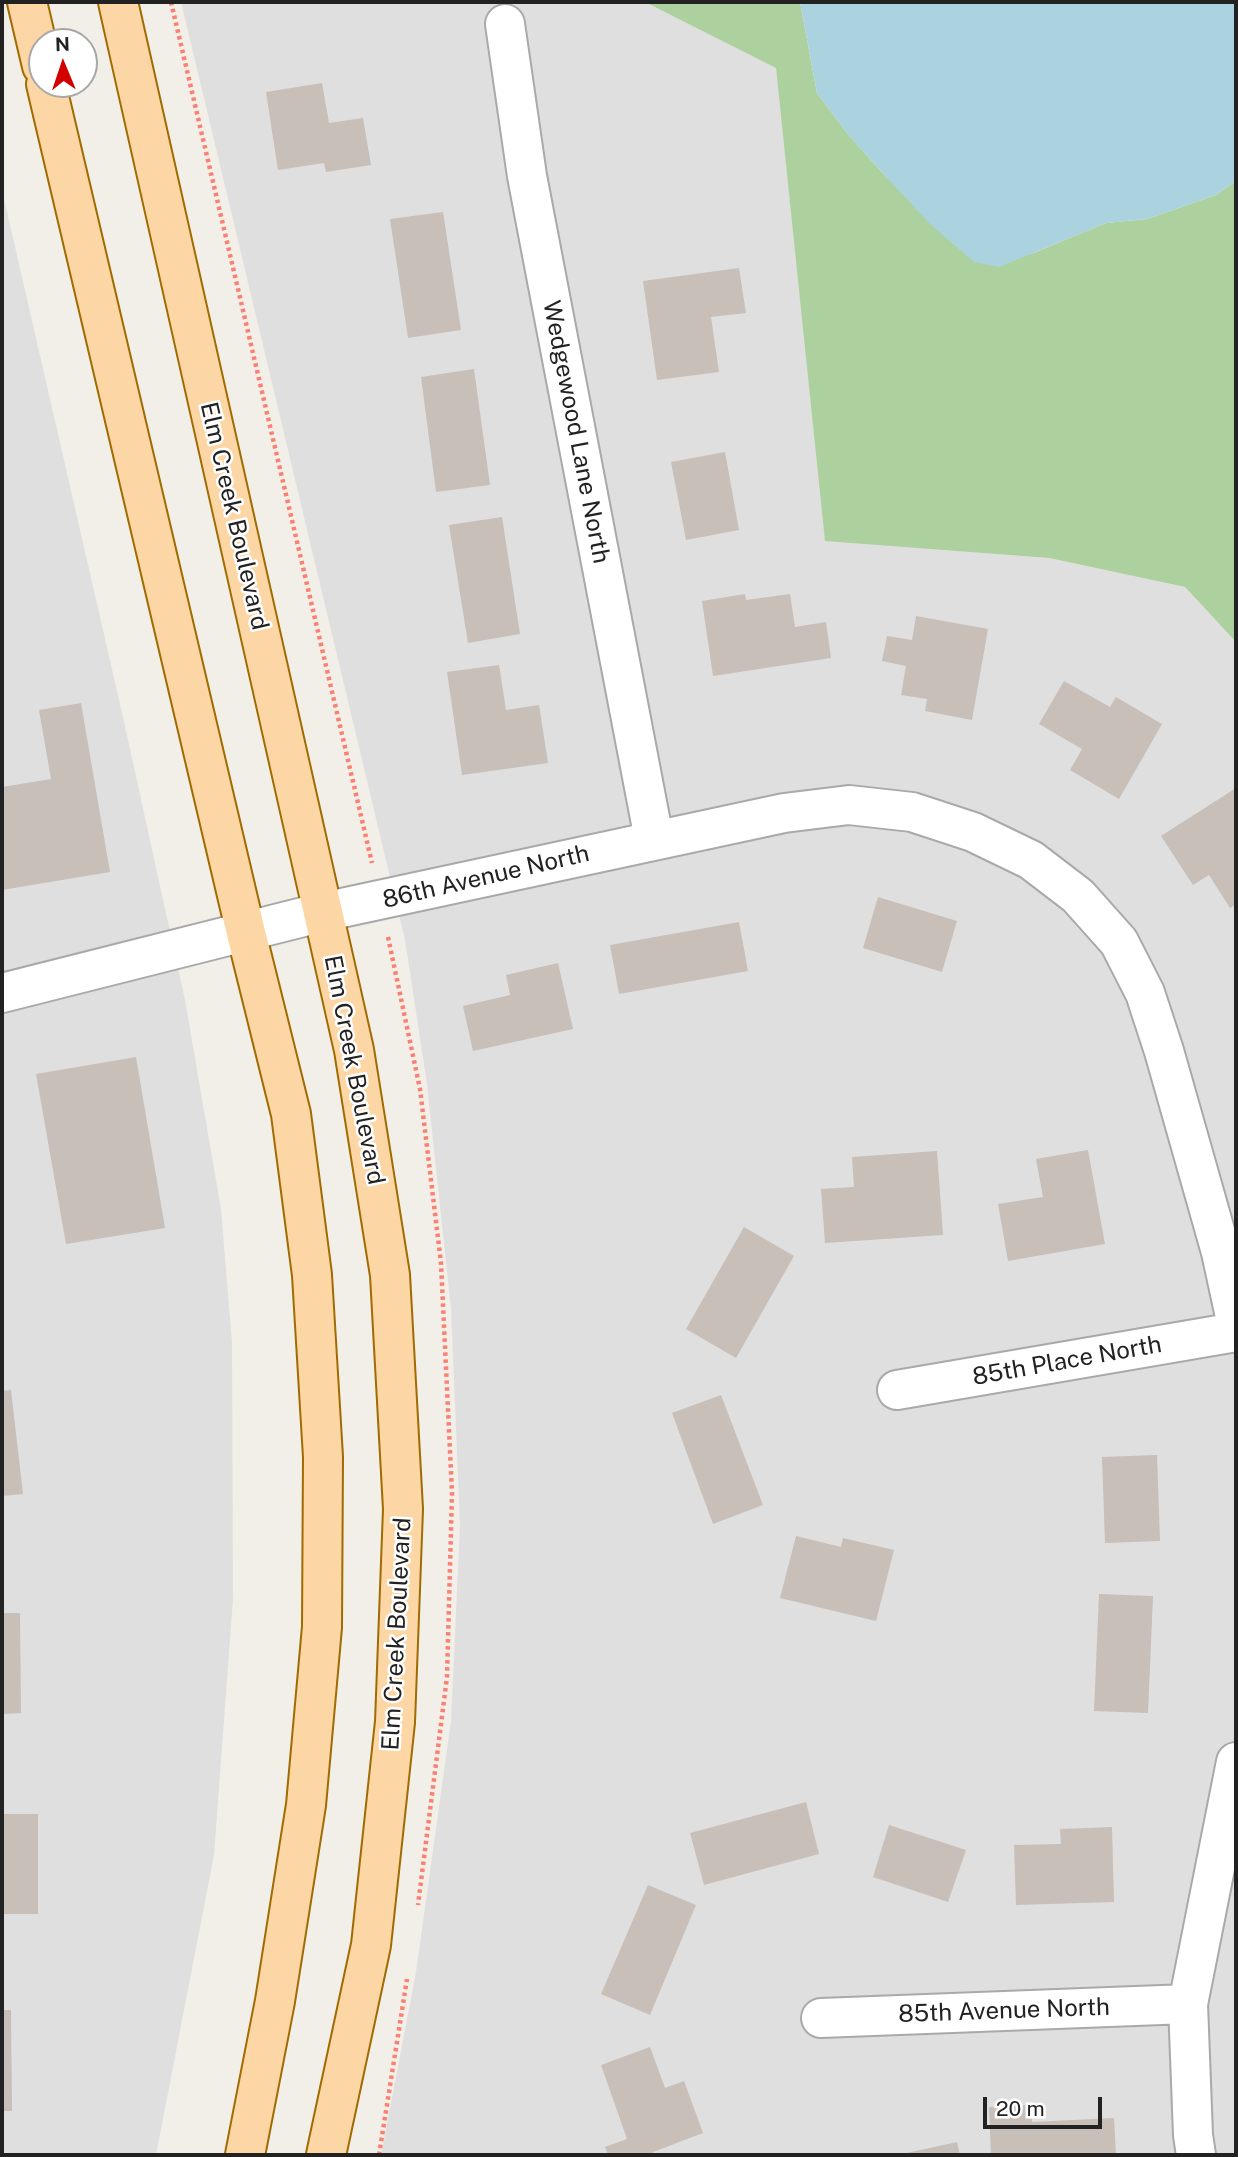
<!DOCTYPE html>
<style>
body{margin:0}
#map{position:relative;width:1238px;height:2157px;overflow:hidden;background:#f2efe9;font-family:"Public Sans",sans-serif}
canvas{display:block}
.frame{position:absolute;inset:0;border:4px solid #222;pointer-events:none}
.north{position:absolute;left:28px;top:28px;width:70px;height:70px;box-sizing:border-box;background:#fff;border:2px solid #a7a7a7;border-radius:50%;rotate:358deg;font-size:19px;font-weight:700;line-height:28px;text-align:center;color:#222}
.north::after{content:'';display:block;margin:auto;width:24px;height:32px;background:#d40000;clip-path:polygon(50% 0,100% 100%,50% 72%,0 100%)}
.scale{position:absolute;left:983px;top:2097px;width:119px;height:32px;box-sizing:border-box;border:4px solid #222;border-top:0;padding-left:9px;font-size:21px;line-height:24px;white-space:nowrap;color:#222;-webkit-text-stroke:5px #fff;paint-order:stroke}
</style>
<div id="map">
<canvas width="1238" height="2157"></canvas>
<div class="frame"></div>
<div class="north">N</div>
<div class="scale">20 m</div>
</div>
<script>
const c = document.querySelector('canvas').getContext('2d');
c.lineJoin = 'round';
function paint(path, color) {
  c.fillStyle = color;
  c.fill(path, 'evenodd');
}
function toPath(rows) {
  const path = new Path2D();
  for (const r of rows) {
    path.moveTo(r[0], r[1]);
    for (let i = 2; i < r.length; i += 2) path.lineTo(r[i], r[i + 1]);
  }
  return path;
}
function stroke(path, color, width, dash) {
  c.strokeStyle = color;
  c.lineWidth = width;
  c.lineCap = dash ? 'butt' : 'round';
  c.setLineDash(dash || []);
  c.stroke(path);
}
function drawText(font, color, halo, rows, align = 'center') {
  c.font = font + ' "Public Sans",sans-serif';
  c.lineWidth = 5;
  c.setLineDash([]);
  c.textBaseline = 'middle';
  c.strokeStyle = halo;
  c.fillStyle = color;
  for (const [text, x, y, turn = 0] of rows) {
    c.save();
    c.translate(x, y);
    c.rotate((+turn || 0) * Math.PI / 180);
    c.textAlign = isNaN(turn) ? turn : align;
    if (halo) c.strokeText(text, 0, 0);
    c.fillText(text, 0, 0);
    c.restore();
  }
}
const residential = toPath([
 [181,2,645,2,776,67,826,540,1049,558,1185,587,1236,642,1236,2155,381,2155,416,1972,451,1721,460,1525,451,1309,427,1084,405,940],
 [2,190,123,717,185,1000,221,1209,232,1343,233,1599,214,1855,156,2155,2,2155]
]);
const forest = toPath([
 [645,2,800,2,817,93,847,133,887,178,1031,254,1106,223,1147,219,1216,195,1236,181,1236,642,1185,587,1049,558,825,541,776,68]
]);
const water = toPath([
 [800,2,1236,2,1236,181,1216,195,1147,219,1106,223,999,267,974,262,930,224,887,178,847,133,817,93]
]);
const building = toPath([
 [322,83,329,123,363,118,371,165,326,172,324,163,278,170,266,92],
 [443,212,461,330,408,338,390,219],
 [739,268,746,313,711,317,719,372,657,380,643,281],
 [474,369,490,485,436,492,421,377],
 [725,452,739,530,686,540,671,462],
 [502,517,520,634,468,643,449,525],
 [745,594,746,600,790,594,795,627,826,622,831,658,713,676,702,601],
 [916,616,988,629,972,720,925,711,927,699,901,695,906,666,882,661,887,636,912,640],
 [499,665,506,710,539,705,548,763,462,775,447,672],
 [1064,681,1110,707,1116,697,1162,724,1119,799,1070,770,1082,749,1039,724],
 [81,703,110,872,2,890,2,787,51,779,39,710],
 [1236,788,1236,904,1230,908,1209,875,1193,885,1161,836],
 [878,897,957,921,942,972,863,948],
 [739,922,748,971,619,994,610,945],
 [558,963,573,1029,473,1051,463,1006,510,995,506,975],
 [136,1057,165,1228,66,1244,36,1074],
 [1088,1150,1105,1244,1008,1261,998,1204,1043,1197,1036,1159],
 [937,1151,943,1235,825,1243,821,1189,854,1187,852,1157],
 [744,1227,794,1256,736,1358,686,1329],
 [11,1390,23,1494,2,1496,2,1391],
 [721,1395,763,1505,713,1524,672,1413],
 [1157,1455,1160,1541,1105,1543,1102,1457],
 [796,1536,841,1547,843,1538,894,1550,876,1621,780,1598],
 [1099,1594,1153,1596,1148,1713,1094,1711],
 [2,1613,20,1613,21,1713,2,1714],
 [806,1802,819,1854,704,1885,690,1833],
 [2,1814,38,1814,38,1914,2,1914],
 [889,1825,966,1850,948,1902,873,1877],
 [1112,1827,1114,1902,1016,1905,1014,1845,1061,1844,1060,1829],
 [648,1885,696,1905,650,2015,601,1994],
 [2,2010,11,2010,12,2111,2,2111],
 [650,2047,665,2088,684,2081,703,2133,653,2152,654,2155,608,2155,605,2147,627,2139,601,2065],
 [1031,2105,1032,2122,1114,2118,1116,2155,991,2155,989,2107],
 [957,2142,960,2155,902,2155,902,2154]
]);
const path = toPath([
 [171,2,372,863],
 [388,937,420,1089,441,1263,452,1493,447,1677,418,1905],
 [379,2155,407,1979]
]);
const minor = toPath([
 [505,24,527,176,654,839],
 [2,993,323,912,784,813,849,805,912,812,973,832,1031,860,1078,896,1119,942,1145,993,1164,1051,1221,1252,1236,1321],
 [897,1390,1236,1332],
 [821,2018,1188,2004],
 [1196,2155,1193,2135,1188,2004,1236,1762]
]);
const major = toPath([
 [27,2,42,66],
 [118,2,354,1050,390,1275,403,1509,395,1722,371,1945,326,2155],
 [46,84,246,933,291,1114,312,1275,323,1457,322,1627,306,1805,275,2001,245,2155]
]);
const streetNames = [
 ["Wedgewood Lane North",576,432,79],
 ["Elm Creek Boulevard",234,516,77],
 ["86th Avenue North",486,877,-13],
 ["Elm Creek Boulevard",354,1070,79],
 ["85th Place North",1067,1361,-10],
 ["Elm Creek Boulevard",397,1634,-87],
 ["85th Avenue North",1004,2011,-2]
];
paint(residential, '#e0dfdf');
paint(forest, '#add19e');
paint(water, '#aad3df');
paint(building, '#c7bfb8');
stroke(minor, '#a9a9a9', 42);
stroke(major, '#a06b00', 42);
stroke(path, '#fa8072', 4.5, [3.5, 3.5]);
stroke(minor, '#fff', 38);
stroke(major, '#fcd6a4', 38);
drawText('24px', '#222', '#fff', streetNames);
</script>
